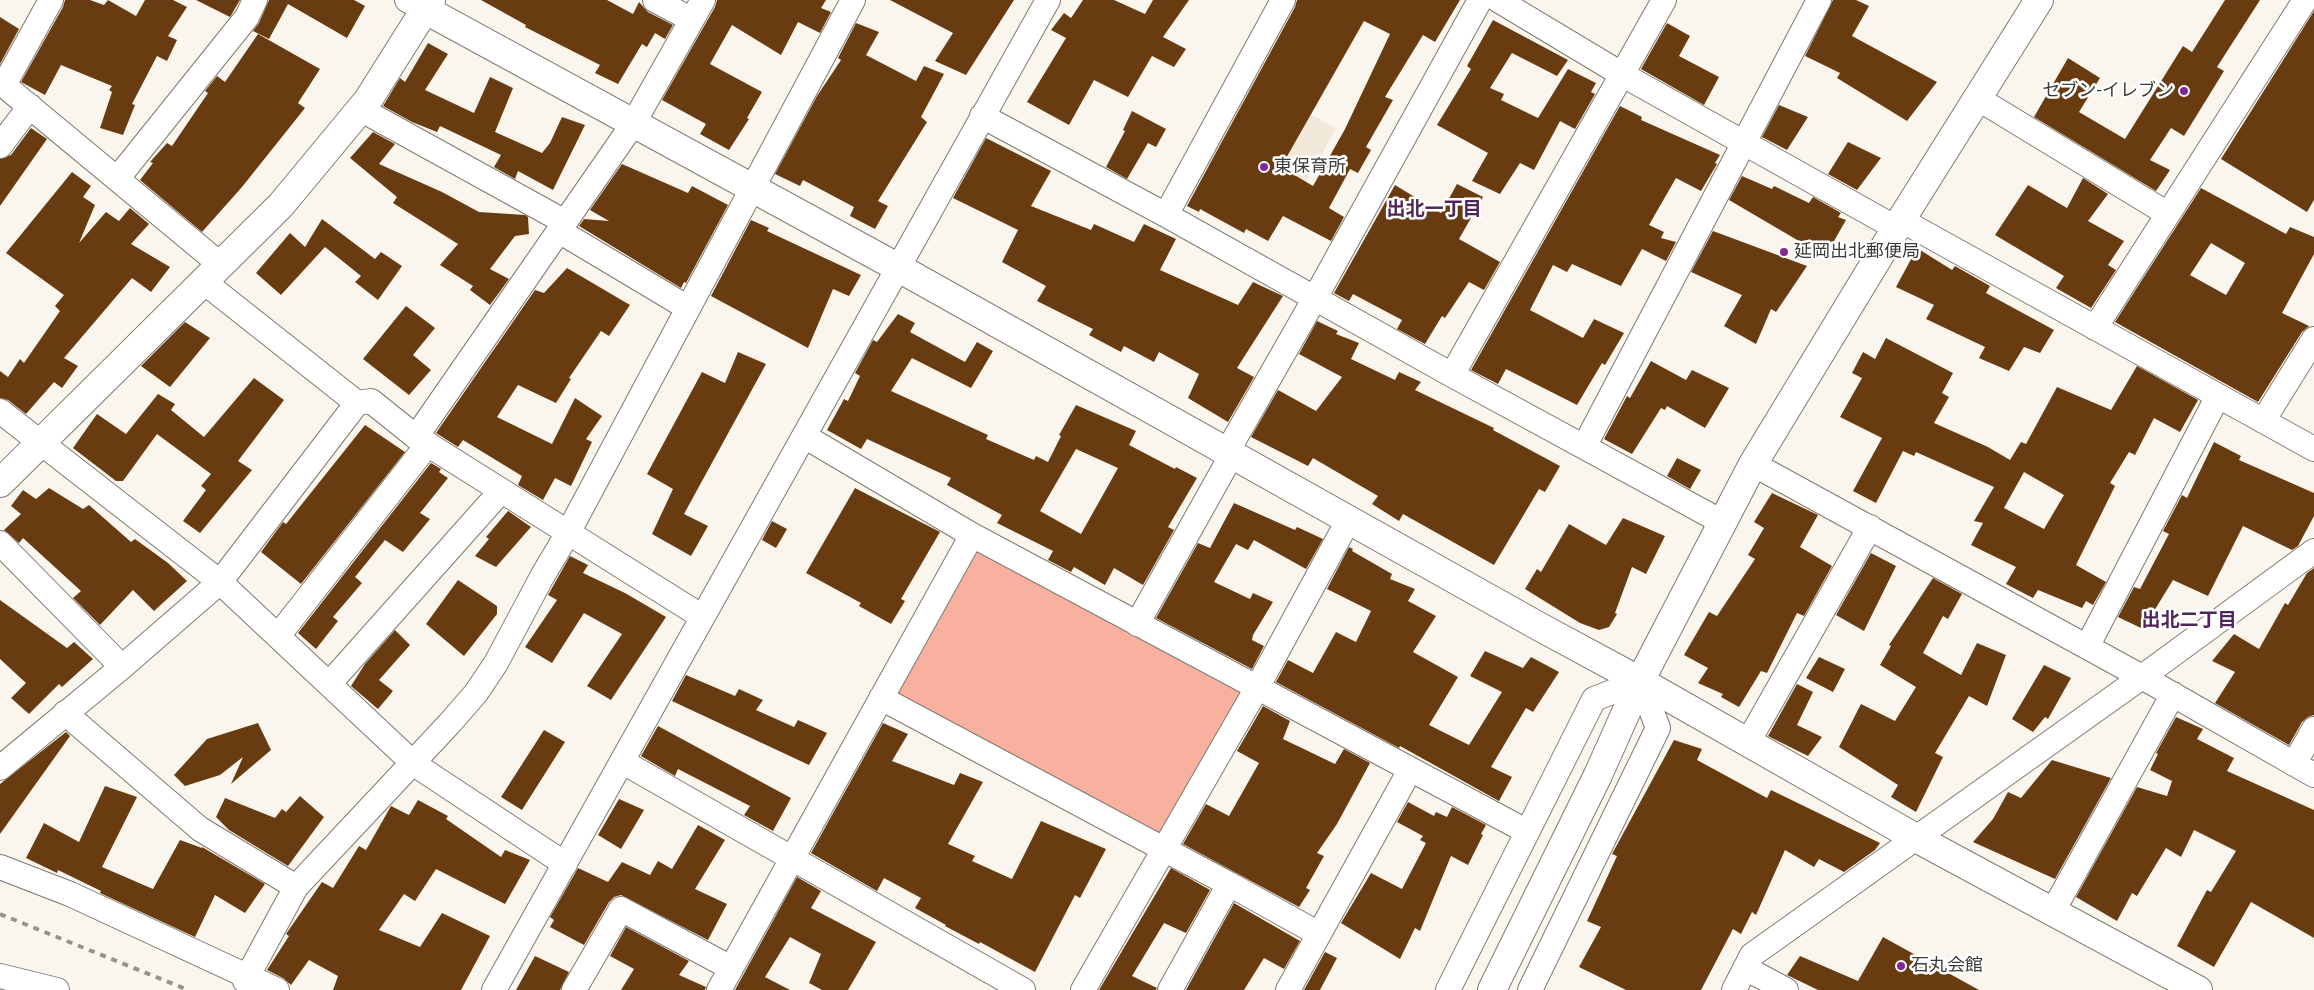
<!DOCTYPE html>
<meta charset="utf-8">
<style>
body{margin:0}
canvas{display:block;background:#fbf6ed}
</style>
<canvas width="2314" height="990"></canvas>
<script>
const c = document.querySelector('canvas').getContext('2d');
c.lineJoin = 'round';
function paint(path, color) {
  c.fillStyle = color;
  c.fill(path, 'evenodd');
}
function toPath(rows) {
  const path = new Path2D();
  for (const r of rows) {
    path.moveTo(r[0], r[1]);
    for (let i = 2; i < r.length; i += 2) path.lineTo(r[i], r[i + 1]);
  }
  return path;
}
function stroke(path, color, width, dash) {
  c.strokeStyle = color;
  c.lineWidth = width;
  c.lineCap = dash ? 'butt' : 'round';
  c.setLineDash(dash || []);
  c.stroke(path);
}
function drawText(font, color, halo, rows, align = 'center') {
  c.font = font + ' "Open Sans","Noto Sans JP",sans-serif';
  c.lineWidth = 5;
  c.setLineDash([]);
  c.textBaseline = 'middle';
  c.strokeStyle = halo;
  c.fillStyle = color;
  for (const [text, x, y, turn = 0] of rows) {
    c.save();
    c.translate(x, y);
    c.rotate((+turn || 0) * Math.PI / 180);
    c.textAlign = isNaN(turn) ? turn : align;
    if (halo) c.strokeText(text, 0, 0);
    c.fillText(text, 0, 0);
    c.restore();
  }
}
const built = toPath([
 [1250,77,1336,129,1290,211,1203,163]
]);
const green = toPath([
 [977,550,1242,691,1159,839,895,694]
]);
const building = toPath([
 [65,0,90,0,104,5,108,0,136,16,145,0,173,0,187,7,168,36,177,40,167,61,157,56,132,104,135,105,123,135,100,128,112,92,109,90,112,86,61,65,45,95,21,82,63,7],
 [196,0,240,0,230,17],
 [269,0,354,0,365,6,347,38,288,4,269,39,253,31,259,23],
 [481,0,607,0,633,14,639,2,648,12,673,25,665,39,655,33,647,47,642,44,618,84,595,73,600,65,525,27,526,25],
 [717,0,826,0,821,8,831,12,820,33,798,22,781,55,732,25,710,64,762,92,747,118,749,119,729,150,700,134,706,124,662,100,715,7],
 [890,0,1014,0,966,75,935,61,953,33],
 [1083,0,1114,0,1145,14,1153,0,1189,0,1163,37,1186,49,1174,67,1152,56,1128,97,1094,80,1069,125,1027,102,1066,38,1051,30,1064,13,1071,18],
 [1297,0,1460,0,1435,42,1423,35,1385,97,1393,100,1366,147,1371,150,1358,173,1350,169,1329,208,1344,217,1331,241,1283,216,1268,241,1246,229,1244,233,1200,209,1199,212,1187,206,1295,7],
 [1364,21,1390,34,1345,129,1313,186,1281,167],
 [1833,0,1856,0,1869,6,1852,36,1937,82,1907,121,1837,78,1840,73,1805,56],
 [2225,0,2260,0,2217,67,2224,71,2184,136,2171,128,2150,160,2170,170,2156,191,2034,117,2068,58,2100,78,2079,112,2125,139,2183,46,2192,52],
 [2314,11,2314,200,2307,212,2221,159],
 [0,17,19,29,0,64],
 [1493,20,1568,60,1557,76,1512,53,1490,88,1504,94,1501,100,1538,118,1568,69,1596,83,1591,92,1595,94,1575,129,1560,121,1534,170,1520,163,1500,194,1472,181,1488,153,1437,125,1471,69,1467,66],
 [856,23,879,32,866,55,916,81,924,66,944,74,921,117,927,122,878,201,888,206,875,229,850,216,854,207,803,180,800,186,775,174,817,96,841,60,838,58],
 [1667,23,1690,36,1679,56,1719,77,1704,105,1641,69],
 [258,34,320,69,298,103,305,108,242,187,202,232,140,180,153,163,150,162,167,143,172,146,208,93,205,91,217,76,225,82],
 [428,43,448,54,425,90,474,113,490,77,513,88,495,132,542,153,550,143,562,117,585,125,553,190,518,171,515,179,494,167,501,155,440,126,437,132,412,122,383,106,400,78,405,82],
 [1779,105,1808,117,1787,150,1762,137],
 [1620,106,1642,117,1641,120,1720,155,1715,163,1717,164,1701,191,1676,178,1649,225,1664,232,1661,238,1676,242,1666,261,1642,249,1621,286,1572,264,1567,272,1553,265,1530,310,1583,338,1594,319,1624,333,1605,365,1602,363,1577,405,1506,369,1498,384,1471,370],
 [1132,111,1166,129,1156,147,1148,143,1127,179,1106,167,1125,131,1123,130],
 [31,128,47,139,0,206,0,159,11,155],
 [373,132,395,144,379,164,442,192,479,212,525,215,528,217,529,234,515,236,490,269,509,279,490,305,470,290,473,286,440,265,458,244,393,203,397,197,350,158],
 [986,138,1051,171,1031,206,1091,230,1094,224,1134,242,1144,224,1176,239,1160,270,1238,305,1253,282,1283,296,1237,368,1254,377,1228,422,1188,398,1199,374,1159,352,1154,362,1124,346,1121,352,1089,335,1093,329,1037,301,1046,286,1002,262,1018,230,953,198],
 [1848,142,1881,158,1857,190,1828,174],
 [622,164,688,193,692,186,728,205,686,283,684,282,681,288,579,226,584,219,609,221,590,210],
 [72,172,91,186,83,197,95,205,79,243,106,212,119,221,130,208,149,224,131,244,170,267,151,292,132,278,64,358,78,366,62,388,54,382,26,414,8,400,0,398,0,371,8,377,20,359,24,363,60,311,55,306,64,295,6,253],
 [1742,176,1772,189,1774,186,1809,203,1813,197,1841,213,1838,217,1846,220,1830,248,1821,243,1816,251,1729,200],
 [2083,178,2108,194,2088,221,2124,241,2108,265,2116,270,2091,308,2056,288,2064,276,1995,235,2028,185,2067,208],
 [1457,184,1483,197,1459,239,1500,262,1484,290,1469,282,1445,318,1442,316,1425,344,1397,329,1402,320,1353,294,1349,301,1334,293,1395,185,1441,213],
 [2201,188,2286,234,2290,227,2314,237,2314,254,2282,313,2309,326,2302,332,2258,402,2115,322],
 [2211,243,2245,263,2226,295,2190,275],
 [322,219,375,259,381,252,402,266,378,300,355,282,361,276,325,247,281,295,256,273,290,233,305,247],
 [751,220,769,228,767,231,861,275,849,296,833,289,808,348,711,296],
 [1713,231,1807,266,1776,312,1771,309,1756,344,1724,326,1742,295,1691,272],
 [1917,248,1952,270,1955,266,1990,286,1986,293,2054,330,2040,353,2024,347,2009,371,1979,358,1985,347,1926,319,1934,305,1896,287],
 [567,268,630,305,609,336,601,331,569,378,571,379,556,403,518,385,497,417,552,444,575,398,602,416,586,439,592,442,571,486,555,478,543,500,518,485,522,476,463,440,458,447,436,433,535,290,544,293],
 [406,306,435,328,413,355,431,370,409,395,363,359],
 [898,314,915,323,910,332,965,362,977,342,993,351,971,388,912,358,891,391,988,435,986,439,1034,460,1036,456,1048,462,1061,436,1059,435,1076,405,1136,431,1129,445,1175,469,1176,467,1197,478,1168,527,1174,530,1143,585,1114,568,1105,585,1074,567,1071,572,1048,560,1053,551,997,523,1002,515,947,485,951,478,867,439,861,449,827,430,844,399,848,401,860,376,855,373,873,340,877,342],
 [1076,449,1118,468,1081,534,1040,511],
 [1317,321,1338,331,1336,334,1359,343,1351,359,1395,380,1399,372,1421,382,1415,390,1494,428,1493,430,1560,466,1545,492,1539,489,1494,565,1403,514,1399,521,1372,504,1378,496,1313,458,1308,466,1251,437,1278,390,1316,411,1342,377,1299,354],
 [185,322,210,338,170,387,141,366],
 [1886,338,1953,373,1942,393,1949,397,1934,423,1988,447,2010,460,2021,442,2026,444,2057,387,2111,410,2137,366,2198,400,2180,432,2154,418,2135,455,2129,452,2110,483,2115,486,2076,565,2106,582,2093,605,2086,601,2082,608,2038,590,2033,598,2006,584,2016,567,1971,545,1983,523,1974,521,1994,487,1916,452,1914,456,1903,451,1876,503,1853,491,1882,438,1840,417,1862,378,1852,373,1863,352,1875,359],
 [2024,472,2064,495,2044,529,2004,508],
 [738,352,766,364,684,514,708,526,691,556,652,534,673,489,647,474,702,372,725,383],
 [1651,361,1686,380,1692,370,1729,388,1705,428,1667,406,1665,410,1661,408,1632,454,1604,439,1627,396,1630,398],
 [254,378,284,400,238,461,252,470,200,533,183,521,206,490,201,486,211,474,157,434,123,481,116,481,73,448,97,414,126,434,158,394,175,404,171,410,204,437],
 [365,425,405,452,301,584,261,552,283,522,286,524],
 [2214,442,2241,456,2239,460,2314,493,2314,516,2298,546,2292,550,2243,526,2208,596,2173,580,2143,629,2118,617,2134,587,2140,589,2169,534,2163,531,2182,495,2187,498],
 [1677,458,1701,470,1690,489,1667,476],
 [431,463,441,469,439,472,448,478,420,513,430,519,403,552,385,540,355,577,362,583,333,617,338,621,316,649,298,633],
 [49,488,83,509,89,505,131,542,135,539,168,563,187,581,154,611,133,590,100,625,73,598,81,591,23,538,19,543,4,530,21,514,11,506,23,490,36,499],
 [855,488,940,532,901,599,905,601,891,624,859,606,861,603,806,573],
 [1772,493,1818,515,1800,547,1832,566,1804,616,1797,613,1767,673,1761,671,1739,707,1721,697,1723,694,1698,683,1708,668,1684,655,1709,612,1717,616,1755,559,1748,555,1764,528,1754,522],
 [1234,503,1295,530,1297,527,1323,539,1306,569,1254,540,1248,550,1236,544,1214,582,1250,599,1253,593,1273,602,1253,635,1252,640,1264,646,1252,669,1156,618,1198,543,1210,548],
 [508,511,531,527,496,567,475,556,489,539,486,537],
 [1623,518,1665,536,1646,574,1632,567,1615,613,1617,614,1609,627,1599,630,1580,623,1525,589,1537,569,1541,572,1569,524,1606,545],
 [772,521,787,529,776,548,762,540],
 [1349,547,1353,549,1352,551,1392,574,1390,579,1415,589,1408,601,1436,616,1413,652,1458,677,1429,725,1469,745,1502,692,1470,676,1485,651,1523,668,1531,657,1559,672,1533,712,1526,708,1491,767,1512,777,1499,801,1400,746,1399,748,1276,682,1288,660,1313,673,1336,632,1356,642,1371,611,1327,589],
 [1871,553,1896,566,1864,631,1836,615],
 [570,556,588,565,583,573,625,593,666,617,611,700,587,686,622,634,584,613,552,663,525,647,557,600,548,595],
 [2314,568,2314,715,2308,717,2302,722,2289,745,2215,703,2235,672,2212,661,2234,634,2259,649,2285,603,2288,605,2307,573],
 [1933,578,1962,594,1948,619,1943,616,1923,653,1961,675,1977,643,2006,655,1987,706,1969,696,1935,753,1943,757,1916,812,1891,797,1898,785,1839,747,1861,704,1895,721,1916,687,1880,665,1891,646,1889,645],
 [458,580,497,606,497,614,464,656,426,624],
 [0,600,67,648,74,642,93,659,62,687,59,684,29,714,11,698,26,683,0,659],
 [395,630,410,645,379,680,393,691,378,709,351,686,365,664],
 [1819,657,1845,669,1833,692,1806,678],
 [2044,665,2071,678,2048,719,2045,717,2033,732,2012,719],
 [686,675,735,696,739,689,763,700,756,710,794,727,798,720,827,733,809,765,672,701],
 [1797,684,1813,692,1797,725,1822,737,1808,756,1768,736],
 [1263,706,1290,721,1283,739,1335,764,1344,749,1370,763,1337,824,1317,853,1324,856,1306,888,1310,890,1299,907,1183,844,1206,804,1229,816,1259,763,1237,751],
 [2176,717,2203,729,2197,739,2234,758,2227,771,2314,810,2314,938,2251,902,2214,967,2177,946,2207,890,2211,892,2236,851,2194,830,2181,857,2166,848,2137,896,2132,893,2117,921,2076,897,2137,787,2167,796,2172,781,2150,770,2158,754,2156,753],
 [258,723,271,750,231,784,243,757,220,775,185,786,174,775,207,739],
 [883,723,908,734,892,761,954,785,960,773,983,782,948,844,975,856,972,861,1012,879,1041,821,1106,849,1080,898,1075,895,1035,972,980,942,979,944,945,926,946,925,915,908,921,898,884,878,877,891,811,853],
 [658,726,791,798,773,831,744,815,750,806,678,769,675,776,641,756],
 [544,730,565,742,522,810,501,797],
 [66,732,70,736,0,834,0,784],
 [1674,740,1702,749,1697,760,1767,798,1771,790,1880,843,1875,850,1844,872,1819,859,1814,867,1785,850,1756,915,1752,912,1741,934,1733,929,1701,990,1626,990,1579,967,1601,927,1587,921,1617,856,1612,854],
 [2052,760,2111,778,2055,879,1973,842,1993,819,2008,792,2021,798],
 [105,786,137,797,102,867,153,889,180,840,202,848,202,847,265,884,245,913,215,895,195,937,100,893,101,891,58,870,57,873,26,858,44,823,79,842],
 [300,796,324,817,288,866,229,830,216,817,225,798,275,818,282,809,286,812],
 [619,799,644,810,621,849,598,835],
 [418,800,448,816,446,819,501,857,505,850,530,860,505,904,436,869,415,901,404,894,379,930,420,947,442,913,490,936,461,990,333,990,338,976,309,960,291,985,283,978,267,970,289,936,286,934,322,882,333,888,359,846,366,850,391,806,409,815],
 [1408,802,1434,816,1436,812,1447,817,1452,807,1486,825,1481,834,1483,835,1468,865,1451,856,1420,931,1415,928,1400,959,1341,923,1371,873,1402,889,1426,843,1420,840,1423,836,1397,822],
 [698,825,725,840,695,889,727,904,708,940,621,895,614,897,609,902,584,945,550,927,554,920,550,917,578,868,608,882,622,862,650,875,658,861,672,869],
 [1171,868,1210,890,1186,933,1164,923,1132,976,1157,988,1156,990,1099,990],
 [797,877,821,891,811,908,876,942,848,990,822,990,809,983,821,954,790,937,765,977,790,990,735,990],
 [1234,903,1300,941,1284,969,1264,958,1244,990,1186,990],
 [626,927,689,961,679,975,706,987,705,990,621,990,634,969,610,956],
 [1883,937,1979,990,1818,990,1787,975,1800,956,1858,981],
 [1325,952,1337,958,1320,990,1304,990],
 [535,956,569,972,560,990,516,990]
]);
const street = toPath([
 [407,0,426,10],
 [655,0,692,20],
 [1498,0,1623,75,1896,228],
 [0,82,221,265],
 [4,85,51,0],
 [1977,98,2168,214],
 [360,109,565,222],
 [982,116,1166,215,1452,375,1722,522],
 [0,146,30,106],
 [117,179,247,17,255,0],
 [1166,215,1283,0],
 [1901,220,2314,449],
 [559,231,688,308],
 [204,282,357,403,371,401,416,437,701,616],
 [2095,328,2305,0],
 [1452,375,1664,0],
 [0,411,220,582,414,764,565,864],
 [2263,421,2314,339],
 [804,436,972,535,1526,831],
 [416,437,633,124,703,0],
 [1585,445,1819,0],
 [1753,464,2142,677,2314,775],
 [0,543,122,667],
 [1137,624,1226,465,1227,452,1315,298,1480,0],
 [278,636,428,444],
 [2087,647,2218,396],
 [329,684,501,491],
 [881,698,1229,884,1170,990],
 [65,713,200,829,296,887],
 [1748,742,1870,527],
 [623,762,1023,990],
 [2294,764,2314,729],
 [0,768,122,667,220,582,357,403],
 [0,867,70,894,277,990],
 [1229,884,1319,934],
 [2053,911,2173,694],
 [1745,968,1786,990],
 [0,976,57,990],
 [245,981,296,887,449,724,476,693,496,663,543,575,568,533,853,0],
 [494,990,1048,0],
 [574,990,621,909,731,968],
 [719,990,972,535],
 [1083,990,1257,688,1349,519],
 [1288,990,1410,770],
 [1448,990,1594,699,1640,681,1658,728,1530,990],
 [1734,990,1752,955,2142,677,2314,551]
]);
const secondary = toPath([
 [426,10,897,267,1540,627,1640,681,1916,838,2198,990],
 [0,483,281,205,368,100,431,0],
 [1492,990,1598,775,1640,681,1753,464,1901,220,2039,0]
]);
const rail = toPath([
 [0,914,188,990]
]);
const markers = [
 [2184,91,5,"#832895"],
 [1264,167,5,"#832895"],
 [1784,252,5,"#832895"],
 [1901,966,5,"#832895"]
];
const poiNames = [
 ["セブン-イレブン",2174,91,"right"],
 ["東保育所",1274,167],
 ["延岡出北郵便局",1794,252],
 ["石丸会館",1911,966]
];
const neighbourhoodNames = [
 ["出北一丁目",1434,210],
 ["出北二丁目",2189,621]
];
paint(built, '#f1e8da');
paint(green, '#f8b09f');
paint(building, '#693b11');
stroke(street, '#7e7a72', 26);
stroke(secondary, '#7e7a72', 30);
stroke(street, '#fff', 24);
stroke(secondary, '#fff', 28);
stroke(rail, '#96928c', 4, [6, 6]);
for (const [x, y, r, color] of markers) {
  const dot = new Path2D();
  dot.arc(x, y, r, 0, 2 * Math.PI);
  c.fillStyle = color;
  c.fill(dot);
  stroke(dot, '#fff', 2);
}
drawText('18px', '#3e3c38', '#fff', poiNames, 'left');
drawText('bold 19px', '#502559', '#fff', neighbourhoodNames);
</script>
